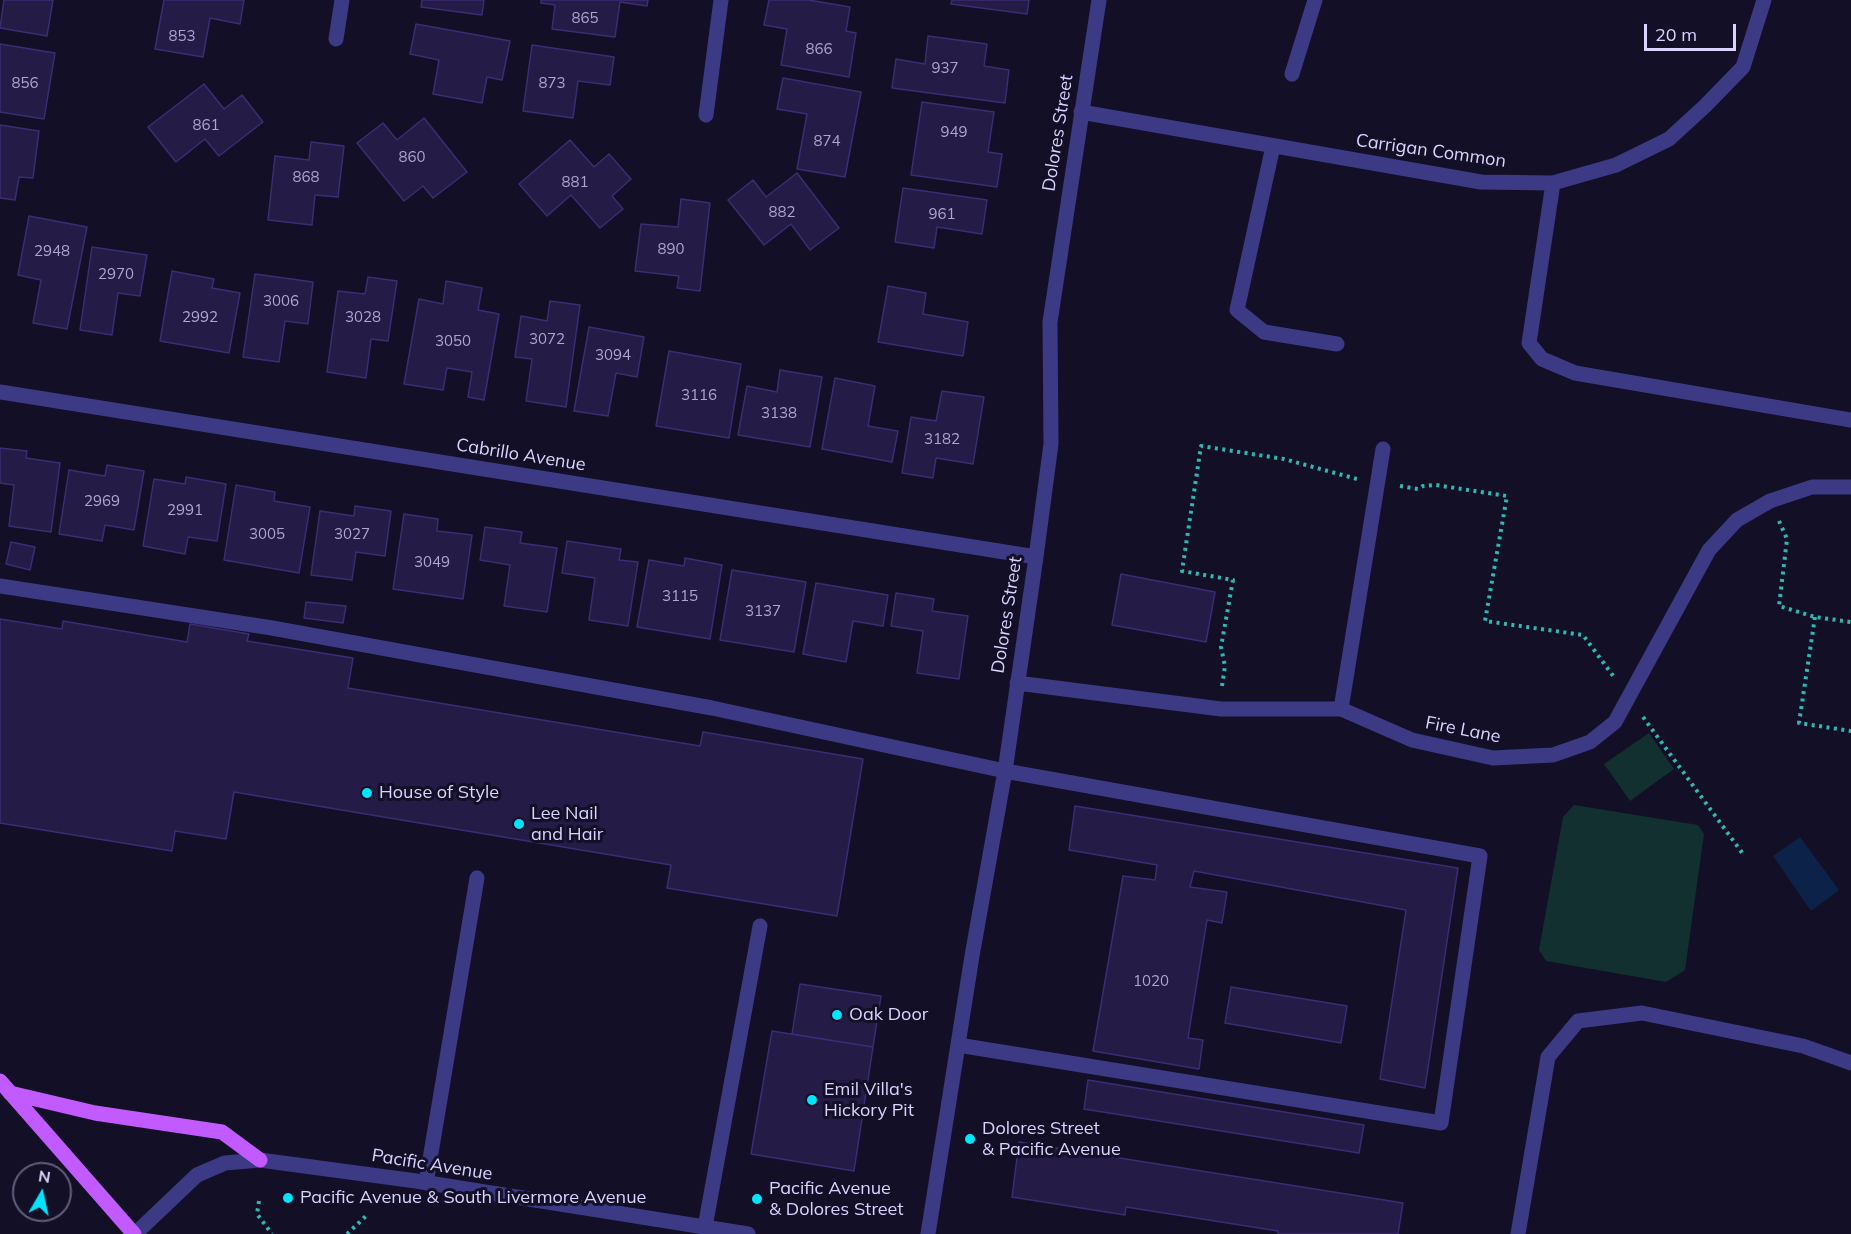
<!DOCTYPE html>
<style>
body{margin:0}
#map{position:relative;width:1851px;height:1234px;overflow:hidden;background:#130f26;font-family:Mulish,sans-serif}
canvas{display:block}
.north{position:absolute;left:12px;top:1162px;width:60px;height:60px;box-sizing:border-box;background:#130f26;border:2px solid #625e7d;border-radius:50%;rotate:9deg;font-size:16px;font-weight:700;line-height:24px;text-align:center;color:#d9d4ff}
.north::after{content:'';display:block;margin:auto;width:21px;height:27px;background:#00e5ff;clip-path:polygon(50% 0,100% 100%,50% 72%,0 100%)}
.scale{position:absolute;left:1644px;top:24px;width:92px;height:27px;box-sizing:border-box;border:3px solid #d9d4ff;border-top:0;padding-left:8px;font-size:18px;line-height:21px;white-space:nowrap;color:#d9d4ff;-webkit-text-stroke:4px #130f26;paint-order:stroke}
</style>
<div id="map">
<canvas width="1851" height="1234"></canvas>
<div class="north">N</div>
<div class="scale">20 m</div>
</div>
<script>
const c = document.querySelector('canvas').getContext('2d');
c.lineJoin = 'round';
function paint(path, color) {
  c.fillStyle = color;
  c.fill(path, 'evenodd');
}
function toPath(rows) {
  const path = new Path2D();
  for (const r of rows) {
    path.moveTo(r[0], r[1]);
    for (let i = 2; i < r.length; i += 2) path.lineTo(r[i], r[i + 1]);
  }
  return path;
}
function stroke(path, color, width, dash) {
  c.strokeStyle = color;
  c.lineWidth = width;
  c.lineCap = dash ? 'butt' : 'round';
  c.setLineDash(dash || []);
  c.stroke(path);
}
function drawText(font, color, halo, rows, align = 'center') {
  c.font = font + ' Mulish,sans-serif';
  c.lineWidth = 6;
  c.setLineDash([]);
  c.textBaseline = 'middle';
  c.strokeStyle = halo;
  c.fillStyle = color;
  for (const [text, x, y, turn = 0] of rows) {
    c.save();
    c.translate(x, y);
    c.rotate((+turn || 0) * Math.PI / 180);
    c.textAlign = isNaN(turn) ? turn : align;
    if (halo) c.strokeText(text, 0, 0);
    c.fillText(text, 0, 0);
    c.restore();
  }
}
const green = toPath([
 [1649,733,1674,769,1630,801,1604,764],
 [1574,805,1698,825,1704,834,1685,970,1666,982,1546,961,1539,950,1563,817]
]);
const water = toPath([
 [1800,837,1839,890,1811,911,1773,856]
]);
const building = toPath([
 [4,0,53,0,47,36,0,28,4,0],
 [164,0,244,0,240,24,210,18,203,57,155,49,164,0],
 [422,0,484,0,482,15,421,7,422,0],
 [541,0,648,0,647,6,620,2,615,37,552,29,555,5,541,3,541,0],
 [769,0,809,0,850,7,846,31,856,33,849,77,781,65,787,29,764,25,769,0],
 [952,0,1029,0,1027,14,951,4,952,0],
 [416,24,510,41,502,80,487,77,482,103,433,94,439,60,410,54,416,24],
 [928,36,987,44,984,66,1009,70,1005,103,892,88,896,59,925,64,928,36],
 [0,44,55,53,44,119,0,112,0,44],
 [532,45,614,57,610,85,578,81,573,118,523,111,532,45],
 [783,78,861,92,845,177,797,169,807,114,777,109,783,78],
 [204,84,224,109,242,95,263,122,219,156,205,139,176,162,148,127,204,84],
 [922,102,994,112,988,152,1002,154,997,187,911,175,922,102],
 [424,118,467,172,433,198,423,186,404,201,357,143,383,123,397,140,424,118],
 [0,125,39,131,33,178,19,177,15,200,0,198,0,125],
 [570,140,594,167,609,154,631,179,612,196,623,209,600,228,571,195,547,216,519,184,570,140],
 [311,142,344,146,338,197,315,195,312,225,268,220,275,156,309,160,311,142],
 [797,173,839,228,810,250,791,224,764,245,728,200,753,180,766,197,797,173],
 [903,188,987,200,982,234,937,227,934,248,895,242,903,188],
 [681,199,710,203,700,291,677,288,679,276,635,271,641,224,678,227,681,199],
 [29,216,87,227,67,329,33,323,41,280,18,275,29,216],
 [92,247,147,255,140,296,118,293,112,335,80,330,92,247],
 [172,271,214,279,212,288,240,293,229,353,160,341,172,271],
 [255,274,313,282,308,324,285,321,279,362,243,357,255,274],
 [368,277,397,281,388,341,371,339,366,378,327,372,338,291,365,294,368,277],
 [446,281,482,288,478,310,499,314,484,400,468,397,472,372,447,368,443,390,404,384,419,299,443,304,446,281],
 [888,286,926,293,923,314,968,322,963,356,878,342,888,286],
 [550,301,580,305,566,407,526,401,532,359,515,357,521,316,547,321,550,301],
 [589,327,644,337,637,377,616,373,608,416,574,411,589,327],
 [669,351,741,364,729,438,656,426,669,351],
 [780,370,822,377,810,447,738,435,747,386,777,392,780,370],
 [835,378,875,386,868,426,898,431,892,462,822,449,835,378],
 [942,391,984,397,973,464,936,458,933,478,902,473,911,417,936,421,942,391],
 [0,448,27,451,26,458,60,463,51,532,9,526,14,485,0,483,0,448],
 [107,465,144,471,134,530,105,525,102,541,59,534,69,470,105,476,107,465],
 [186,477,226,484,217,541,188,537,185,554,143,546,154,479,185,484,186,477],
 [236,485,275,492,274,501,310,507,299,573,224,560,236,485],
 [355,506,391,511,385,556,356,552,352,580,311,575,320,511,354,516,355,506],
 [404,514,438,519,437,531,472,535,463,599,393,589,404,514],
 [485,527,522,532,520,543,557,548,547,612,504,606,510,565,480,560,485,527],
 [567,541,621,549,619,560,638,562,628,626,589,620,595,578,562,573,567,541],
 [11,542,35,547,30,570,6,564,11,542],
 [685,558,722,565,710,639,637,627,649,560,684,566,685,558],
 [732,570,806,582,794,652,720,640,732,570],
 [1121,574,1215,592,1206,642,1112,625,1121,574],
 [816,583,888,595,883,626,853,621,846,662,803,654,816,583],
 [896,593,934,599,932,611,968,616,959,679,917,673,923,631,891,626,896,593],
 [306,602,346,606,343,623,304,618,306,602],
 [0,619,62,629,63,621,187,642,190,624,249,634,247,641,353,658,348,688,700,746,703,732,863,759,837,916,667,888,671,865,234,792,226,839,175,831,172,851,0,823,0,619],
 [1075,806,1458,868,1425,1088,1380,1079,1406,910,1194,871,1190,887,1227,892,1222,923,1207,920,1188,1038,1203,1040,1199,1069,1093,1051,1123,876,1155,880,1157,865,1069,850,1075,806],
 [800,984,881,996,873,1047,792,1034,800,984],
 [1231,987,1347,1006,1341,1043,1225,1023,1231,987],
 [772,1031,873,1047,854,1171,751,1154,772,1031],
 [1088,1080,1364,1125,1359,1153,1084,1109,1088,1080],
 [1019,1142,1403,1203,1398,1234,1278,1234,1278,1231,1126,1207,1125,1215,1012,1197,1019,1142]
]);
const path = toPath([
 [1400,486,1418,489,1423,486,1436,485,1507,496,1485,621,1583,635,1614,677],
 [1779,521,1787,539,1779,606,1815,617,1851,622],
 [1815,617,1799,723,1851,731],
 [1222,686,1225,666,1221,647,1233,580,1182,571,1201,446,1284,459,1357,479],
 [1643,717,1743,854],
 [259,1201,257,1214,272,1234],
 [347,1234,366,1216]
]);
const minor = toPath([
 [336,39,342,0],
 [1292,74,1315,0],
 [1081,112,1481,182,1553,183,1616,165,1669,139,1705,106,1743,67,1764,0],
 [706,115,721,0],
 [1273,146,1237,310,1264,332,1337,344],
 [1553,183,1529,343,1542,359,1575,373,1851,420],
 [0,392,1036,557],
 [0,586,272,628,712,708,1005,771,1480,856,1441,1123,958,1045],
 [1017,683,1221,709,1341,709,1412,740,1493,758,1553,755,1590,742,1615,722,1709,550,1737,520,1770,501,1812,487,1851,487],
 [1341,709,1383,449],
 [426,1183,477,878],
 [705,1227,760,926],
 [135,1234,197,1175,225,1163,260,1160,416,1181,748,1234],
 [928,1234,972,956,1005,771,1036,557,1051,444,1050,322,1099,0],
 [1518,1234,1548,1057,1578,1021,1642,1013,1803,1046,1851,1063]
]);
const major = toPath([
 [0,1081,134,1234],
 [10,1093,95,1113,222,1132,260,1160]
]);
const markers = [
 [367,793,6,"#00e5ff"],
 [519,824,6,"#00e5ff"],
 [837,1015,6,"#00e5ff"],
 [812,1100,6,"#00e5ff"],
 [970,1139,6,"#00e5ff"],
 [288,1198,6,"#00e5ff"],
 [757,1199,6,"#00e5ff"]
];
const numberNames = [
 ["865",585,18],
 ["853",182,36],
 ["866",819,49],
 ["937",945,68],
 ["856",25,83],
 ["873",552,83],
 ["861",206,125],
 ["949",954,132],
 ["874",827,141],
 ["860",412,157],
 ["868",306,177],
 ["881",575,182],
 ["882",782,212],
 ["961",942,214],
 ["890",671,249],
 ["2948",52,251],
 ["2970",116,274],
 ["3006",281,301],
 ["2992",200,317],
 ["3028",363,317],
 ["3072",547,339],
 ["3050",453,341],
 ["3094",613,355],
 ["3116",699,395],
 ["3138",779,413],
 ["3182",942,439],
 ["2969",102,501],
 ["2991",185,510],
 ["3005",267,534],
 ["3027",352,534],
 ["3049",432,562],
 ["3115",680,596],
 ["3137",763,611],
 ["1020",1151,981]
];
const streetNames = [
 ["Dolores Street",1058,133,-81],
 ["Carrigan Common",1431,151,8],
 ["Cabrillo Avenue",521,455,9],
 ["Dolores Street",1007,615,-81],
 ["Fire Lane",1463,730,11],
 ["Pacific Avenue",432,1165,9]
];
const poiNames = [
 ["House of Style",379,793],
 ["Lee Nail",531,814],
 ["and Hair",531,835],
 ["Oak Door",849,1015],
 ["Emil Villa's",824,1090],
 ["Hickory Pit",824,1111],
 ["Dolores Street",982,1129],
 ["& Pacific Avenue",982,1150],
 ["Pacific Avenue",769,1189],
 ["& Dolores Street",769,1210],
 ["Pacific Avenue & South Livermore Avenue",300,1198]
];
paint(green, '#12302f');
paint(water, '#0c2248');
paint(building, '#241b47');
stroke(building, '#3b2d73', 1.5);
stroke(path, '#2fb8b0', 4, [3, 4.5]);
stroke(minor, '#3d3a85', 15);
stroke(major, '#c25bff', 15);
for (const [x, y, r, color] of markers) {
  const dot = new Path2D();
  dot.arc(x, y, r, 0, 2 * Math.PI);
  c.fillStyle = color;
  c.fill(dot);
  stroke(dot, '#130f26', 2);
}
drawText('15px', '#aca6d1', null, numberNames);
drawText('18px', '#d9d4ff', '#130f26', streetNames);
drawText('18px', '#d9d4ff', '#130f26', poiNames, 'left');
</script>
